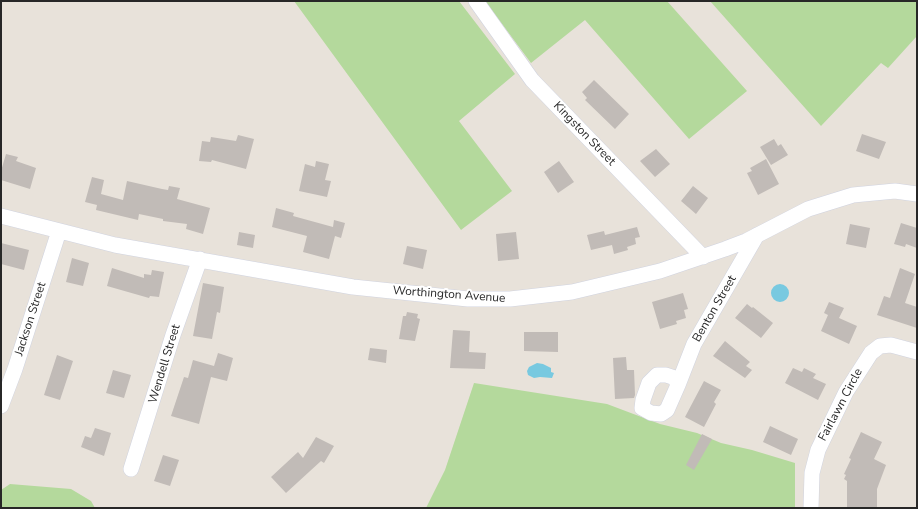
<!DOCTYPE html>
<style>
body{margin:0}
#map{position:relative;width:918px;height:509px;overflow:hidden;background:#e8e2da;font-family:"Nunito Sans",sans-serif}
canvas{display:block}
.frame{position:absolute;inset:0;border:2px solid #272727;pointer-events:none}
</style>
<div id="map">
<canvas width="918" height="509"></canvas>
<div class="frame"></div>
</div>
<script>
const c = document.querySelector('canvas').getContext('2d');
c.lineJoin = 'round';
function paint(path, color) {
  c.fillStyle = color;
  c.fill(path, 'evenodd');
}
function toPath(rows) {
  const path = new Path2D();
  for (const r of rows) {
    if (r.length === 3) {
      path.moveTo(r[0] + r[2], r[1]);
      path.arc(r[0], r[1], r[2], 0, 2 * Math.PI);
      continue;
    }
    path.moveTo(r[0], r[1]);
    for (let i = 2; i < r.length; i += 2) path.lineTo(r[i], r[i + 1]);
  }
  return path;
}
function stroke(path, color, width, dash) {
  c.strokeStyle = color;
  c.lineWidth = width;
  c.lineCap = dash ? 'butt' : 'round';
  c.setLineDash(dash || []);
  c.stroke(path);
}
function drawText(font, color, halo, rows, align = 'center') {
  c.font = font + ' "Nunito Sans",sans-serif';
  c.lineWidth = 4;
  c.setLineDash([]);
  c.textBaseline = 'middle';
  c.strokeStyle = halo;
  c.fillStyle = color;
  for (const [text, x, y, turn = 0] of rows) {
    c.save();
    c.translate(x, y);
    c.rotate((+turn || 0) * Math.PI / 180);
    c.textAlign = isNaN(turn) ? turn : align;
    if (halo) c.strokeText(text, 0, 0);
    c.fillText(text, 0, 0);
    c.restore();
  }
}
const green = toPath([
 [294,1,459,1,515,74,459,121,512,191,461,230],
 [485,1,667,1,747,91,689,139,585,20,531,63],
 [710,1,917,1,917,36,888,68,881,63,821,126],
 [474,383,607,404,660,424,697,433,721,443,752,450,795,463,795,508,426,508,445,470],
 [10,484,71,489,91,501,95,508,1,508,1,490]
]);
const water = toPath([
 [780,293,9],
 [537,363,543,364,551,368,551,372,554,373,552,378,540,377,534,378,528,375,527,371,529,367]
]);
const building = toPath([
 [594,80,629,114,615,129,585,100,587,98,582,92],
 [862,134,886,142,879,159,856,151],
 [238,135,254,139,246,169,212,160,211,162,199,161,202,141,210,142,211,137,236,141],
 [774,139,778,146,781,144,788,155,771,165,760,147],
 [656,149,670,164,655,177,640,161],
 [6,154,18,157,16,161,36,168,30,189,1,180,1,171],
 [766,159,779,184,758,195,747,173,752,171,750,168],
 [316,161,329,164,325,180,331,181,327,197,299,191,305,164,315,167],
 [559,161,574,182,558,193,544,172],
 [92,177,104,180,101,194,123,200,127,181,162,189,168,190,169,186,180,188,177,199,210,208,203,234,186,229,187,224,163,221,163,219,139,214,138,220,96,210,97,205,85,202],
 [693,186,708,198,696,214,681,201],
 [276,208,294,213,293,216,333,227,334,220,345,223,341,238,335,236,329,259,303,252,307,236,272,227],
 [901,223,917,228,917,248,906,244,905,247,894,244],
 [850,224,870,228,866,248,846,244],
 [637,227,640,237,635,238,636,244,627,247,628,250,614,254,612,245,591,250,587,235,604,231,605,235],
 [239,232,255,235,253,248,237,245],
 [516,232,519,259,498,261,496,234],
 [1,243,29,250,24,270,1,264],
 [407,246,427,250,423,269,403,264],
 [72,258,89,263,83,286,66,282],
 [112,268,144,278,144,274,151,275,152,270,164,272,159,297,150,296,149,298,107,286],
 [900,268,915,274,905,303,917,307,917,328,877,315,884,296,890,298],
 [203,283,224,287,220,313,217,312,212,339,193,336],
 [683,293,688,309,684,310,686,318,676,321,677,324,660,329,652,302],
 [829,302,844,308,839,318,857,326,849,344,821,331,828,315,824,313],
 [747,304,752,308,753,307,773,323,761,338,735,318],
 [407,312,418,314,417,318,420,319,415,341,399,339,403,316,406,316],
 [453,330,470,331,469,352,486,353,485,369,450,368],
 [524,332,558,332,558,352,524,351],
 [725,341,750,362,746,366,752,370,745,378,713,356],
 [370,348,387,350,386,363,368,360],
 [218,353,233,358,227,381,211,377,199,424,171,416,184,377,188,378,193,360,214,366],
 [57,355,73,361,60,400,44,395],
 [626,357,627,370,634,370,635,395,634,398,615,399,613,358],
 [793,368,802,372,804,368,816,374,813,378,826,384,818,400,785,383],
 [113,370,131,375,124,398,106,393],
 [704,381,721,390,714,402,716,404,704,427,685,417],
 [770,426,798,439,791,455,763,442],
 [95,428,111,433,104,456,81,447,85,436,91,438],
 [861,432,882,442,874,459,886,465,877,489,877,508,847,508,847,481,844,479,846,475,844,474,851,459,849,458],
 [702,434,712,439,694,470,686,465],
 [316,437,334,446,324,463,321,461,286,493,271,477,298,452,303,458],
 [163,455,179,460,170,486,154,481]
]);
const minor = toPath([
 [476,1,532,80,703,257],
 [1,216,115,245,353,287,468,299,510,299,572,292,660,271,725,249,746,241,808,209,853,195,895,191,917,194],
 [678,385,675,378,666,375,657,375,649,383,643,400,642,408,651,413,661,414,667,410,678,385,694,344,757,235],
 [1,406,15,369,59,231],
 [131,469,173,335,200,259],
 [811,508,812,473,818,450,846,392,871,353,880,346,891,345,917,352]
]);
const streetNames = [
 ["Kingston Street",584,134,46],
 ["Worthington Avenue",449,295,4],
 ["Benton Street",715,309,-60],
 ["Jackson Street",31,319,-72],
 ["Wendell Street",165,364,-73],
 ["Fairlawn Circle",841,405,-62]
];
paint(green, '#b4d99c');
paint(water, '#78c9e0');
paint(building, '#c1bbb7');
stroke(minor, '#d0d3df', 16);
stroke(minor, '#fff', 15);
drawText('12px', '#272727', '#fff', streetNames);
</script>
